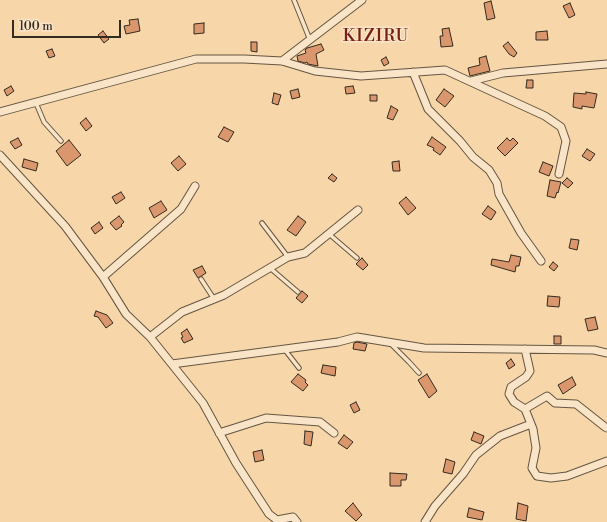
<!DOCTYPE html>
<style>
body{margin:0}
#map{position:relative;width:607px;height:522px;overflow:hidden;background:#f7d6a9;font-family:"Libre Bodoni",serif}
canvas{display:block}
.scale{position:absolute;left:12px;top:20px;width:109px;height:18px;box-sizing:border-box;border:2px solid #332b20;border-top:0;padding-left:5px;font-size:12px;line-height:14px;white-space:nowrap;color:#332b20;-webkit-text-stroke:3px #fae4c7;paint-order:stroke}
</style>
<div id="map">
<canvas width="607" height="522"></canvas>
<div class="scale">100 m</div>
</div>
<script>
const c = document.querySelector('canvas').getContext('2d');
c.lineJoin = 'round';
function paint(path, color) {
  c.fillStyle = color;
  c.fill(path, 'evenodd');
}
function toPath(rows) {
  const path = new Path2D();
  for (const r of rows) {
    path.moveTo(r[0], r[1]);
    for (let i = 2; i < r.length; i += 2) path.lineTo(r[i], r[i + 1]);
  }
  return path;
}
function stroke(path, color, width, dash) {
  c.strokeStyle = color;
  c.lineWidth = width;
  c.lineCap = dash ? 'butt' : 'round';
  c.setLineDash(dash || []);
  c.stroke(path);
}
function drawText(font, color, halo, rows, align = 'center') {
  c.font = font + ' "Libre Bodoni",serif';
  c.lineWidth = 3;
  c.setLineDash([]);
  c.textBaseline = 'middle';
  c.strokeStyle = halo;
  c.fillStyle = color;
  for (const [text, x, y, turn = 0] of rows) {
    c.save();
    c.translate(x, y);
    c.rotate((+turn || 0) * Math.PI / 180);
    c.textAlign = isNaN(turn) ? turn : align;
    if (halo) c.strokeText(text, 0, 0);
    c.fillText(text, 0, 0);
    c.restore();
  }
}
const building = toPath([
 [491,1,495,18,487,20,484,3,491,1],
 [570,3,575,15,569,18,563,6,570,3],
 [138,19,140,31,126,34,124,26,130,25,129,20,138,19],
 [204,23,204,33,194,34,194,24,204,23],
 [449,28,453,46,441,47,440,36,443,36,442,29,449,28],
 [103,31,109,39,104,43,98,35,103,31],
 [547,31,548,40,536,40,536,32,547,31],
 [251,42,257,42,257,52,251,51,251,42],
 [508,42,517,53,514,57,509,54,503,46,508,42],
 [321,44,324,50,316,54,318,66,308,64,307,62,305,63,298,61,297,56,306,53,305,50,307,48,321,44],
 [52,49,55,56,49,58,46,51,52,49],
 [486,56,490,71,470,76,468,68,480,65,479,58,486,56],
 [386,57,389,63,384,66,381,60,386,57],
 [527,80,533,80,533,88,526,88,527,80],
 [11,86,14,91,7,96,4,90,11,86],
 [353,86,355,93,346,94,345,87,353,86],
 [298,89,300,97,292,99,290,91,298,89],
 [444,89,454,96,445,107,436,100,444,89],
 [586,92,597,94,594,108,582,106,582,109,573,107,574,93,586,94,586,92],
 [274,93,281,95,278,105,272,103,274,93],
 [370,95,377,95,377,101,370,101,370,95],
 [391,106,398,110,393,120,387,118,391,106],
 [86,118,92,126,86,131,80,123,86,118],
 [224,127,234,132,228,142,218,137,224,127],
 [432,137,446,147,440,155,433,150,434,148,427,145,432,137],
 [18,138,22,145,15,149,10,142,18,138],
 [507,138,510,141,513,138,518,143,505,156,497,148,507,138],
 [69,140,81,155,67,166,56,151,69,140],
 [587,149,595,154,590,161,582,156,587,149],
 [179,156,186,164,178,171,171,163,179,156],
 [24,159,38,163,36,171,22,167,24,159],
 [399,161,400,171,393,171,392,162,399,161],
 [543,162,553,166,549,176,539,172,543,162],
 [332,174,337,178,334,182,328,178,332,174],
 [567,178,573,183,568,188,562,183,567,178],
 [550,180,561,182,558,193,557,192,555,198,547,196,550,180],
 [121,192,125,198,116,204,112,197,121,192],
 [406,197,416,208,408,215,399,203,406,197],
 [161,201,167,210,154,218,149,208,161,201],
 [488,206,496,212,491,220,482,214,488,206],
 [119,216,124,222,121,225,122,226,116,230,110,223,119,216],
 [298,216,306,222,296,236,287,230,298,216],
 [99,222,103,228,95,234,91,228,99,222],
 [571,239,579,240,577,250,569,248,571,239],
 [511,255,521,257,519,266,516,266,515,272,491,265,492,259,509,262,511,255],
 [362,258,368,265,363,270,356,264,362,258],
 [553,262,558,266,554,271,549,267,553,262],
 [202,266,206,273,198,278,193,270,202,266],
 [302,291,308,296,302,303,296,298,302,291],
 [548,296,560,297,559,307,547,306,548,296],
 [96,311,107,315,113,323,106,328,98,317,94,316,96,311],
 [595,317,598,329,588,331,585,319,595,317],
 [187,329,193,339,184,343,181,338,183,337,181,333,187,329],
 [554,336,561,336,561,344,554,344,554,336],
 [357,342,367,344,365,351,353,349,354,343,357,342],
 [511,359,515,365,509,369,506,363,511,359],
 [323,365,336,367,335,376,321,373,323,365],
 [298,374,306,380,305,382,308,385,303,391,291,382,298,374],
 [427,374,437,391,429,398,418,380,427,374],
 [572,377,576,385,563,394,558,385,572,377],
 [356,402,360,410,354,413,350,405,356,402],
 [305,431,313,432,311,446,304,444,305,431],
 [474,432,484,436,481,444,471,440,474,432],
 [344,435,353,442,347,449,338,443,344,435],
 [262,450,264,460,255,462,253,452,262,450],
 [446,459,455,462,452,474,443,472,446,459],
 [390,473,407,474,406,480,401,480,401,486,390,486,390,473],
 [353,503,362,515,356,521,345,511,353,503],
 [518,503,528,506,526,521,516,519,518,503],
 [469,508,484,512,482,520,467,517,469,508]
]);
const service = toPath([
 [294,0,310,40],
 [36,103,44,122,61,141],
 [262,223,288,257],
 [329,234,357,258],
 [270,268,298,292],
 [201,279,214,299],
 [391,344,409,362,419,373],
 [285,350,299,368]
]);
const minor = toPath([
 [282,61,362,0],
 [413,72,428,109,460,141,473,157,489,170,497,183,499,194,521,233,541,261],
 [471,81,503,73,607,64],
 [0,112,196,59,244,59,282,61,315,71,361,76,445,70,545,116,561,127,566,141,559,174],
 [0,155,65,226,103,277,126,314,150,337,203,403,236,463,269,514,277,520,293,517,297,522],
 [103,277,181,209,195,186],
 [150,337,182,312,224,295,288,257,305,253,358,210],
 [525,349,530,371,526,377,511,387,509,394,514,402,525,409,533,429,536,448,532,468,537,476,551,478,567,476,607,461],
 [172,364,338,342,357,337,424,348,594,350,607,353],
 [525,409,547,396,555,403,576,404,605,427,607,428],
 [219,433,266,418,320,422,334,433],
 [425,522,435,506,463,474,476,455,500,436,531,424]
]);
const quarterNames = [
 ["KIZIRU",376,37]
];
paint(building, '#da966c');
stroke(building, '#332b20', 1);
stroke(service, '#645642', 5.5);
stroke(minor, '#645642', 9);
stroke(service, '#fae4c7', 3.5);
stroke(minor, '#fae4c7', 7);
c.letterSpacing = '1px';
drawText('17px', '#7a1f14', '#fae4c7', quarterNames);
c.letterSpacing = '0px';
</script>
